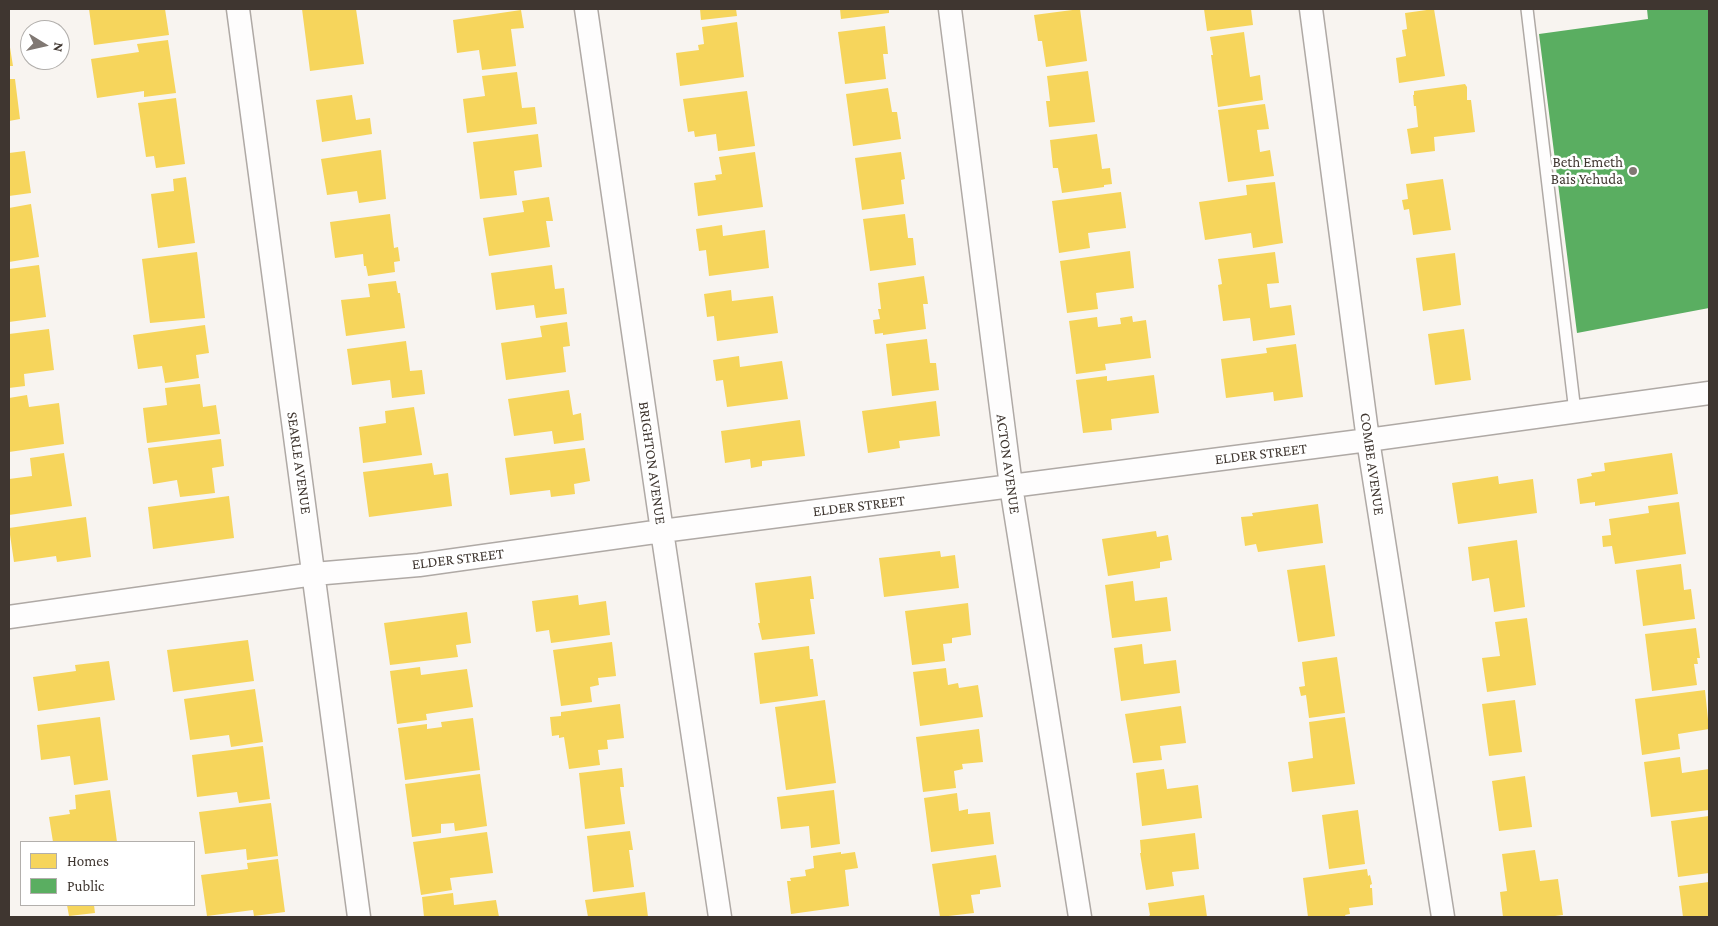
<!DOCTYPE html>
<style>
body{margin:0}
#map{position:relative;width:1718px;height:926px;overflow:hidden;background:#f8f4f0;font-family:"Crimson Pro",serif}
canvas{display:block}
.frame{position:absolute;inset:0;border:10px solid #3f3630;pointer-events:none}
.legend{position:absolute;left:20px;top:841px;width:175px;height:65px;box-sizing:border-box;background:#fff;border:1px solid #b2afac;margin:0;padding:6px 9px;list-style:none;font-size:15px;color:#3f3630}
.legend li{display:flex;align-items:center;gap:10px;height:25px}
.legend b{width:25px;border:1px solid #b2afac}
.north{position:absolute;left:20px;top:20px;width:50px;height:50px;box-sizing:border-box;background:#fff;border:1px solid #b2afac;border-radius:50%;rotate:99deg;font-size:14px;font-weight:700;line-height:20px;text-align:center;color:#3f3630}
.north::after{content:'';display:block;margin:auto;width:18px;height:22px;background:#807873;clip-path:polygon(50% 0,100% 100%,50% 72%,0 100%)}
</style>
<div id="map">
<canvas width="1718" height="926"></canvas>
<div class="frame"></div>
<ul class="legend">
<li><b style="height:14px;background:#f6d55c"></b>Homes</li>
<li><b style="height:14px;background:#5aae61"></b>Public</li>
</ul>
<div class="north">N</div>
</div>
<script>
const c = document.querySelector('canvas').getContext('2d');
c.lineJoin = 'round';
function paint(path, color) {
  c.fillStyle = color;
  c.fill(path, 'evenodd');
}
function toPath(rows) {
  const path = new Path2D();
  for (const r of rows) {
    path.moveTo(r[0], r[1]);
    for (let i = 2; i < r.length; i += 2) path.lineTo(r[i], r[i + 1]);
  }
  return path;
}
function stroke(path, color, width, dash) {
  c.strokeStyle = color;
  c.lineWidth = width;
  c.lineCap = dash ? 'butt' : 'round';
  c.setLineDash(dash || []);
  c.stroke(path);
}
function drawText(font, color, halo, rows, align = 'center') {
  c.font = font + ' "Crimson Pro",serif';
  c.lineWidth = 5;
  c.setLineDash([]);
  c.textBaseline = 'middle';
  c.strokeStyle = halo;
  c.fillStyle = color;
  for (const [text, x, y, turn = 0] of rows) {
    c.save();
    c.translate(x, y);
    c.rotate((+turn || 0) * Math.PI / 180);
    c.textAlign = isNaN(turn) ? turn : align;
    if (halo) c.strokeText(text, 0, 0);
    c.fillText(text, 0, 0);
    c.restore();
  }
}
const homes = toPath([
 [89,9,165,9,169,35,94,45],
 [302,9,356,9,364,64,310,71],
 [700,9,736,9,737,16,701,20],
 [840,9,889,9,889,13,841,19],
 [1080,9,1087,61,1046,67,1042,41,1038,41,1034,15],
 [1204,9,1251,9,1253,25,1207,31],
 [1434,9,1445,76,1399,83,1396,58,1406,56,1402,30,1407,29,1405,13],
 [521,10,524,28,511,29,516,66,482,70,479,50,457,53,453,20],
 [737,22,744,77,680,86,676,53,699,50,698,45,704,44,702,27],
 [885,26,888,54,883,54,886,79,845,84,838,32],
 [1244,32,1250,77,1260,75,1263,100,1218,107,1211,55,1213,55,1210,37],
 [168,40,176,93,144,97,144,91,97,98,91,59,139,52,137,44],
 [9,41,13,66,9,66],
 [1088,71,1095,122,1049,127,1046,101,1050,101,1047,76],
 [517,72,522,108,535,107,537,124,467,133,463,99,485,96,482,76],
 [9,79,15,79,20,119,9,121],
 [1465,84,1467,87,1467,100,1471,100,1475,132,1434,137,1435,151,1411,154,1407,129,1418,127,1416,106,1414,106,1413,95,1414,95,1414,91],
 [888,88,892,112,897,112,901,139,853,146,846,94],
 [747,91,755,146,718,151,716,134,695,137,694,131,688,132,683,99],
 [352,95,356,120,370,118,372,134,322,142,316,100],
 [176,98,185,164,156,168,154,156,146,157,138,103],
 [1265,104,1269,129,1257,130,1260,152,1270,150,1274,176,1228,182,1218,110],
 [538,134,542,167,514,171,517,195,480,199,473,142],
 [1097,134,1102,169,1110,168,1112,184,1104,185,1104,187,1062,193,1058,168,1053,168,1050,140],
 [381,150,386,199,359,203,357,191,327,195,321,159],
 [25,151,31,193,9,196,9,153],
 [755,152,763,207,698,216,694,183,716,180,715,175,722,174,719,157],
 [901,152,905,179,901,180,904,204,862,210,855,158],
 [186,177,195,243,158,248,151,194,174,191,173,179],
 [1443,179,1451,230,1413,235,1409,209,1404,210,1402,200,1408,199,1406,184],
 [1275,182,1283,243,1253,248,1251,233,1205,240,1199,202,1247,195,1246,185],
 [1121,192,1126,228,1088,233,1090,248,1059,253,1052,201],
 [549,197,553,221,546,221,550,247,489,256,483,218,524,212,522,201],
 [31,204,39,257,9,262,9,208],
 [390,214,394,248,398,247,400,261,394,262,395,272,368,276,366,266,364,266,363,254,335,258,330,222],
 [905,214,908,238,913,238,916,265,870,271,863,219],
 [722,225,723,236,765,230,769,268,709,276,706,250,699,251,696,229],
 [1130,251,1134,288,1096,293,1098,309,1067,313,1060,261],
 [197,252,205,318,150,323,142,259],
 [1275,252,1279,283,1267,284,1270,308,1291,305,1295,335,1253,341,1250,318,1223,321,1218,285,1222,284,1218,259],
 [1455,253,1461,305,1423,311,1416,258],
 [39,265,46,317,9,322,9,269],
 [552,265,555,289,564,288,567,314,536,318,534,305,496,310,491,273],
 [924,276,928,304,923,304,926,329,883,335,883,333,875,334,873,320,880,319,878,309,881,309,878,283],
 [396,281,398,293,400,293,405,328,346,336,341,300,370,297,368,284],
 [731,290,732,301,773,296,778,333,717,341,714,316,707,317,704,294],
 [1132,316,1133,322,1146,320,1151,358,1105,364,1106,370,1076,374,1069,321,1097,317,1098,327,1121,324,1120,318],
 [567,322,570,346,563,347,566,372,506,380,501,343,542,337,540,326],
 [205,325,209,353,196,355,199,378,165,383,162,366,138,369,133,335],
 [49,329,54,370,24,374,25,386,9,388,9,334],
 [1464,329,1471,380,1435,385,1428,334],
 [927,339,930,363,936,363,939,390,892,396,886,344],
 [406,341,410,371,422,370,425,394,392,398,390,380,352,385,347,349],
 [1296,344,1303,397,1274,401,1273,392,1226,398,1221,359,1267,353,1266,348],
 [739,356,740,367,782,361,788,399,727,407,723,380,716,381,713,360],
 [1154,375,1159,413,1111,419,1112,430,1083,433,1076,380,1107,376,1107,381],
 [200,384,203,407,216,405,220,434,147,443,143,408,167,405,165,388],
 [569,390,573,415,581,413,584,440,554,444,552,431,514,436,508,399],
 [27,395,29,407,59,403,64,444,9,452,9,398],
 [936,401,940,436,899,441,900,448,868,453,862,411],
 [414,407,422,455,363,463,359,427,386,423,385,411],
 [800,420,805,456,762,461,762,466,751,468,750,459,725,463,721,431],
 [221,439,224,466,212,468,215,493,180,497,177,480,153,484,148,448],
 [585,448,590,481,574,484,575,494,551,497,550,490,510,495,505,458],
 [64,453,72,506,9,515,9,479,32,476,30,458],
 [1672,453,1678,494,1595,506,1595,502,1580,504,1577,479,1592,476,1591,473,1605,471,1604,463],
 [432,463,434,475,448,473,452,506,369,517,363,472],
 [1498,476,1499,484,1533,479,1537,513,1458,524,1452,483],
 [229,496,234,538,153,549,148,507],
 [1679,502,1686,554,1615,564,1612,546,1603,547,1602,536,1611,535,1609,519,1649,513,1648,506],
 [1318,504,1323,543,1258,552,1256,544,1245,546,1241,517,1253,516,1252,513],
 [86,517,91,557,57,562,56,556,14,562,9,528],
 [1156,531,1157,537,1168,535,1172,560,1160,562,1160,568,1108,576,1102,539],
 [1517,540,1525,607,1494,612,1489,578,1472,581,1468,547],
 [940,551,941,557,955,555,959,588,884,597,879,558],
 [1681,564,1684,590,1691,589,1695,619,1643,626,1636,570],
 [1325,565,1335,636,1298,642,1287,570],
 [811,576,814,599,810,599,815,634,762,640,758,623,760,623,755,583],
 [1133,581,1135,601,1167,597,1171,631,1112,638,1105,585],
 [578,595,579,605,606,601,610,635,551,643,549,630,536,632,532,601],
 [968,603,971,635,952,638,952,643,943,644,945,661,912,665,905,611],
 [467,612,471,643,456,645,458,657,390,665,384,623],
 [1527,618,1536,685,1487,692,1482,658,1500,656,1495,622],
 [1696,628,1700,658,1697,658,1698,664,1694,664,1697,685,1652,691,1645,634],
 [248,640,254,681,173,692,167,650],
 [612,642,616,676,598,678,599,685,590,687,592,702,561,706,553,650],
 [1142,644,1144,664,1176,660,1180,693,1121,701,1114,648],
 [809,646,810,659,813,659,818,696,760,704,754,653],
 [1337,657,1345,713,1309,718,1306,695,1301,696,1299,687,1305,686,1302,662],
 [109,661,115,700,38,711,33,677,76,671,75,665],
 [420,667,421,675,467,669,473,707,426,714,427,720,397,724,390,671],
 [946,668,948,685,958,683,959,688,978,685,983,717,920,726,913,672],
 [255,689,263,742,231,747,229,735,190,740,184,699],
 [1705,690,1709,729,1678,734,1680,749,1642,755,1635,699],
 [825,700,836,783,786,790,775,707],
 [1515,700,1522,752,1489,756,1482,704],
 [620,704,624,738,607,740,608,749,598,750,600,765,569,769,564,737,559,738,559,735,552,736,550,717,561,716,561,712],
 [1181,706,1186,743,1160,746,1162,760,1133,763,1125,714],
 [100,717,108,780,74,785,70,756,41,760,37,725],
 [1345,717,1355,784,1292,792,1288,762,1313,758,1309,722],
 [473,718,480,770,405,780,398,728,427,724,427,729,442,727,441,722],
 [979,729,983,762,962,764,963,769,954,771,956,788,923,792,916,737],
 [263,746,270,799,239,803,237,792,197,797,192,755],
 [1680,757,1682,773,1709,769,1709,810,1651,817,1644,762],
 [622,768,624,787,620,787,625,824,585,829,579,773],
 [1164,769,1167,789,1198,785,1202,818,1142,826,1136,773],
 [480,774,487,826,455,831,454,823,441,824,441,833,412,837,405,784],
 [1525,776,1532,827,1499,831,1492,781],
 [110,790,117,842,53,842,49,817,70,814,69,810,76,809,75,795],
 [834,790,840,844,811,848,809,826,781,829,777,797],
 [957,793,959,811,968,809,968,814,990,812,994,844,931,852,924,798],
 [271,803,278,856,247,860,246,849,205,854,199,812],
 [1358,810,1365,864,1329,869,1322,815],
 [1709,816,1709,873,1678,877,1671,821],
 [630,831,633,850,629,850,634,887,593,892,587,836],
 [487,832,493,873,450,878,452,890,421,895,413,842],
 [1195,833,1199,869,1172,872,1174,886,1146,890,1140,853,1141,853,1140,840],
 [1535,850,1540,881,1558,879,1563,915,1547,917,1503,917,1500,892,1507,891,1502,854],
 [841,852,841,854,855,852,858,868,845,870,849,906,791,914,787,881,791,881,790,878,806,876,805,870,814,868,813,856],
 [996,855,1001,887,980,890,980,894,971,895,974,913,940,917,932,864],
 [278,859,285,912,254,916,253,910,207,916,201,875,248,869,247,863],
 [1367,869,1368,876,1370,875,1372,884,1370,885,1370,888,1372,888,1373,905,1349,908,1350,914,1345,915,1346,917,1308,917,1303,878],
 [1709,882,1709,917,1683,917,1679,886],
 [645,892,648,917,588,917,585,900],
 [453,893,454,905,496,900,499,917,424,917,422,897],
 [1204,895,1207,917,1148,917,1150,915,1148,903],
 [67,905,94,905,95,913,69,916]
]);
const public = toPath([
 [1647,9,1709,9,1709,308,1577,333,1539,34,1648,19]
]);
const service = toPath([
 [1527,9,1575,412]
]);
const minor = toPath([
 [238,9,359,917],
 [586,9,662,531,720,917],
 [950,9,1011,486,1080,917],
 [1311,9,1368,440,1443,917],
 [9,617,314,574,419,565,662,531,1368,440,1709,393]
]);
const markers = [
 [1633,171,5,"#807873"]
];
const poiNames = [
 ["Beth Emeth",1623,162],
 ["Bais Yehuda",1623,179]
];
const streetNames = [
 ["ELDER STREET",1261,454,-7],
 ["SEARLE AVENUE",299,463,82],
 ["BRIGHTON AVENUE",652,463,82],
 ["ACTON AVENUE",1008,464,82],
 ["COMBE AVENUE",1372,464,82],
 ["ELDER STREET",859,506,-7],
 ["ELDER STREET",458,559,-7]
];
paint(homes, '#f6d55c');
paint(public, '#5aae61');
stroke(service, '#afa9a5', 14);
stroke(minor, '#afa9a5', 25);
stroke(service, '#fefdfd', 11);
stroke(minor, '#fefdfd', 22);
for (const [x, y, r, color] of markers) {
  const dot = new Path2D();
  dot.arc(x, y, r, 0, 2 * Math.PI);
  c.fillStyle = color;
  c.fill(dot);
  stroke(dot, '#fff', 2);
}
drawText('15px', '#3f3630', '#fff', poiNames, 'right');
drawText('15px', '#3f3630', '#fff', streetNames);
</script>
